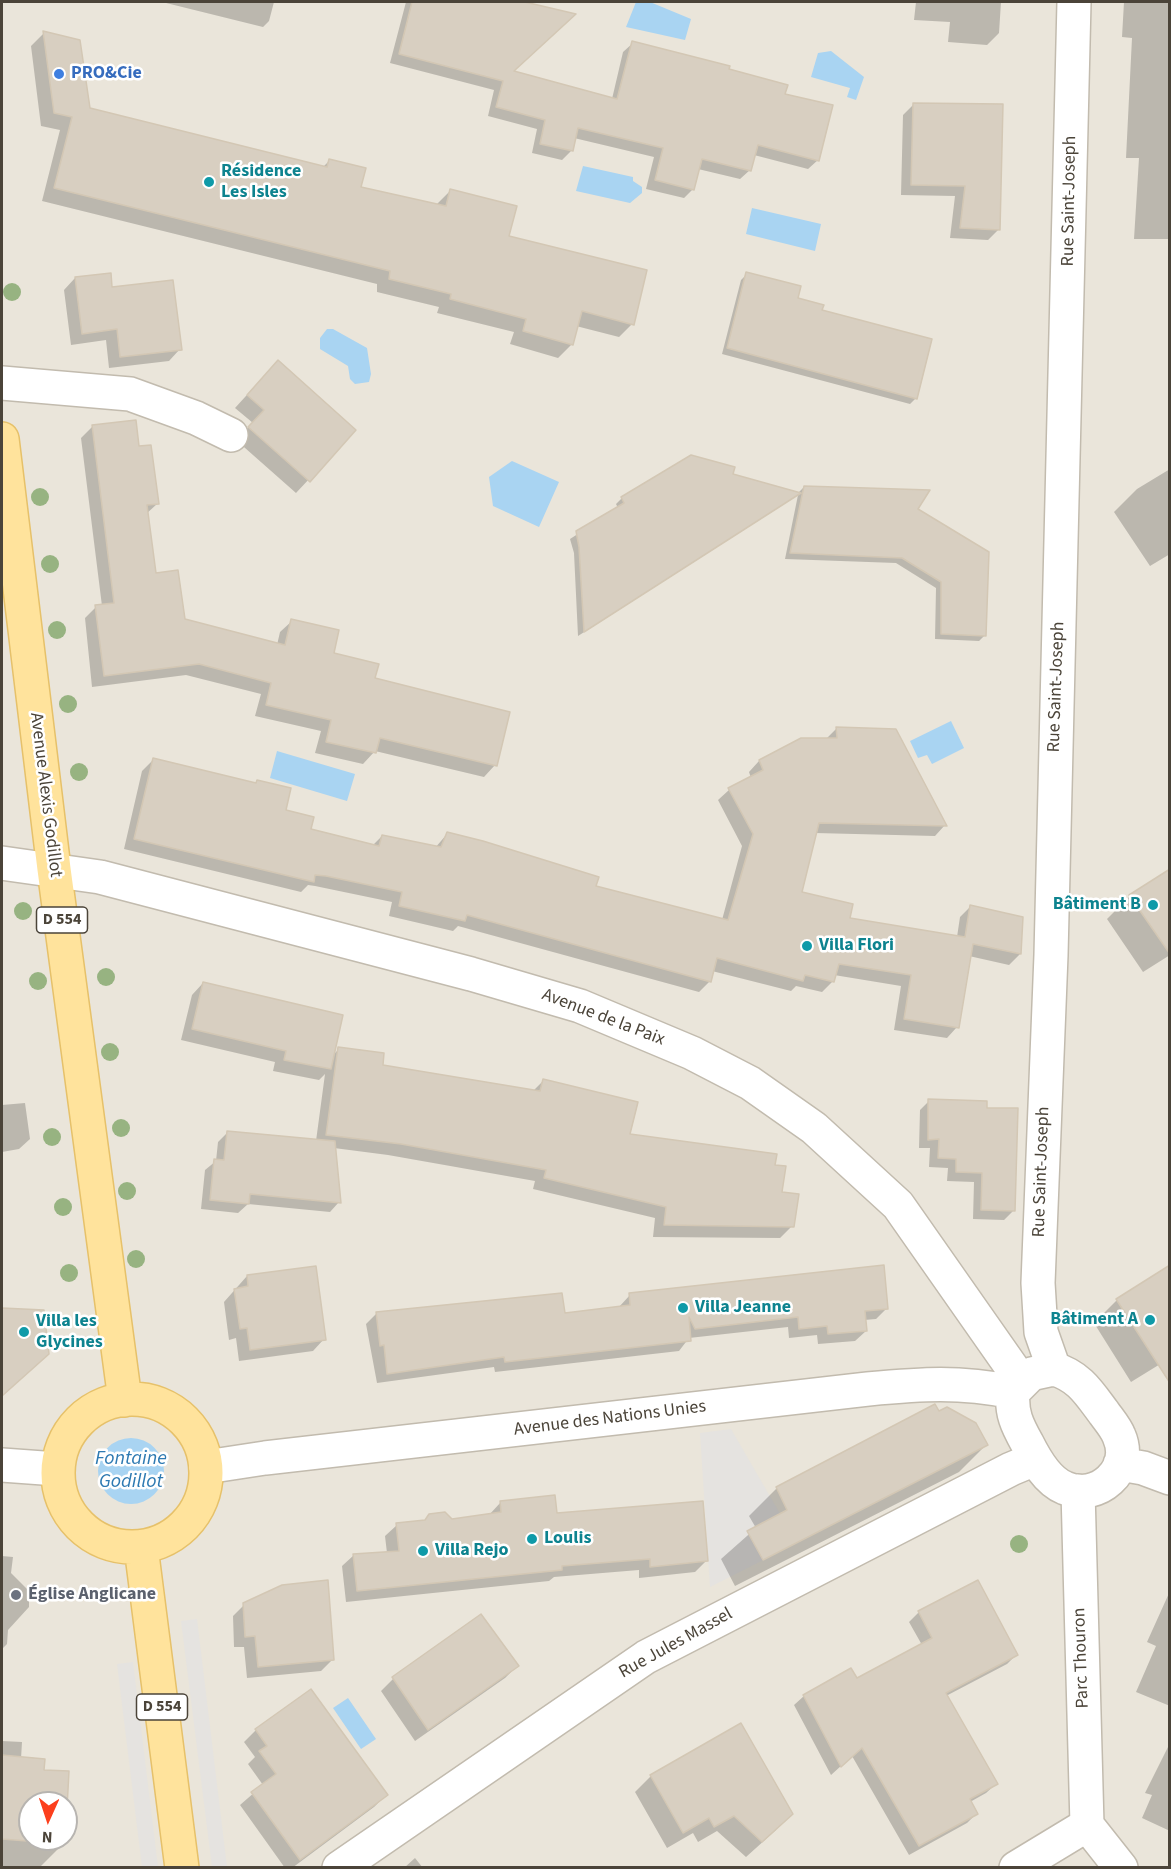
<!DOCTYPE html>
<meta charset="utf-8">
<style>
body{margin:0}
#map{position:relative;width:1171px;height:1869px;overflow:hidden;background:#f6f3ec;font-family:"Source Sans 3",sans-serif}
canvas{display:block}
.frame{position:absolute;inset:0;border:3px solid #4b4439;pointer-events:none}
.north{position:absolute;left:18px;top:1791px;width:60px;height:60px;box-sizing:border-box;background:#fff;border:2px solid #b7b4b0;border-radius:50%;rotate:183deg;font-size:16px;font-weight:700;line-height:24px;text-align:center;color:#4b4439}
.north::after{content:'';display:block;margin:auto;width:21px;height:27px;background:#fc3f1d;clip-path:polygon(50% 0,100% 100%,50% 72%,0 100%)}
</style>
<div id="map">
<canvas width="1171" height="1869"></canvas>
<div class="frame"></div>
<div class="north">N</div>
</div>
<script>
const g = document.querySelector('canvas').getContext('2d');
g.lineJoin = 'round';
function fill(path, color) { g.fillStyle = color; g.fill(path, 'evenodd'); }
function strokePath(path, color, width, dash) { g.strokeStyle = color; g.lineWidth = width; g.lineCap = dash ? 'butt' : 'round'; g.setLineDash(dash || []); g.stroke(path); }
function label(font, color, halo, rows, align = 'center') {
  g.font = font + ' "Source Sans 3",sans-serif'; g.lineWidth = 5; g.setLineDash([]); g.textBaseline = 'middle'; g.strokeStyle = halo; g.fillStyle = color; for (const [text, x, y, turn = 0] of rows) {
    g.save(); g.translate(x, y); g.rotate((+turn || 0) * Math.PI / 180); g.textAlign = isNaN(turn) ? turn : align; if (halo) g.strokeText(text, 0, 0); g.fillText(text, 0, 0); g.restore();
  }
}
fill(new Path2D(`
 M2 2H1169V1867L2 1868ZM30 1803H66V1839H30Z`), '#eae5da');
fill(new Path2D(`
 M731 1429 797 1543 710 1587 700 1433Z
 M197 1619 227 1867H212L181 1621Z
 M133 1662 158 1867H142L117 1664Z`), '#e5e3e0');
fill(new Path2D(`
 M636 2H650L691 19 685 40 626 27Z
 M831 51 864 77 856 100 847 97 850 88 811 77 818 53Z
 M583 166 633 177V181L642 187V193L630 203 576 191Z
 M752 208 821 224 815 251 746 234Z
 M327 329H333L367 348 371 374 369 382 355 384 350 379 348 366 320 349V338Z
 M512 461 559 482 539 527 493 506 489 477Z
 M951 721 964 748 932 764 927 755 918 758 910 741Z
 M277 751 355 774 347 801 270 778Z
 M98 1471a33 33 0 1 1 66 0a33 33 0 1 1-66 0Z
 M348 1698 376 1739 361 1749 333 1708Z`), '#a9d4f2');
fill(new Path2D(`
 M162 2H274L269 21 263 27Z
 M406 2H519L573 15 512 72 612 99 623 52 633 43 727 70 783 95 818 160 808 169 754 155 750 170 740 179 698 169 693 189 684 198 646 189 654 157 574 138 571 151 562 160 532 153 537 129 488 116 494 90 390 63Z
 M916 2H1001L999 33 987 45 948 42 950 22 914 20Z
 M1124 2H1170V239H1134L1139 158H1126L1132 38 1122 37Z
 M44 33 89 109 323 167 329 161 359 188 436 205 450 191 508 237 632 324 619 337 576 326 572 344 558 358 510 344 514 332 437 313 439 307 377 292V284L42 201 60 130 41 126 31 46Z
 M914 104 999 229 988 240 950 238 955 196 901 195 903 115Z
 M747 274 796 300 916 398 910 404 722 354 741 280Z
 M75 278 111 289 180 349 169 361 109 368 106 340 71 345 64 290Z
 M266 374 354 431 296 493 236 440 253 423 235 408Z
 M92 427 138 447 157 504 146 514 154 575 183 620 277 645 280 632 292 621 332 654 373 679 495 765 484 777 375 751 363 764 315 753 321 731 255 716 261 694 186 675 92 687 85 618 96 607 102 606 81 438Z
 M1170 469V554L1150 566 1114 512 1137 489Z
 M732 475 797 494 804 487 916 510 985 635 979 641 935 639 936 588 896 563 785 559 798 495 578 636 574 553 570 539 618 508 616 504 622 498Z
 M837 728 945 825 935 836 815 833 800 893 849 919 957 937 960 917 971 906 1021 918 1020 954 1009 965 969 956 957 1027 947 1038 894 1030 901 986 834 975 833 981 822 992 796 986 791 991 712 971 710 981 699 992 458 926 453 931 389 916 392 902 315 886 308 885 301 892 124 849 142 771 153 760 255 784 257 782 284 811 309 830 372 846 382 836 435 848 447 834 594 887 722 920 742 846 718 800 729 790 751 778 749 772 759 761 826 739Z
 M1170 871V955L1143 972 1107 919 1130 896Z
 M203 983 333 1055 339 1049 381 1067 533 1091 543 1081 628 1135 773 1166 792 1226 780 1238 653 1237 655 1218 533 1189 535 1181 388 1155 334 1148 339 1202 330 1212 248 1204 238 1213 201 1209 205 1170 216 1161 218 1142 228 1132 316 1141 325 1074 319 1080 273 1071 275 1062 181 1040 192 995Z
 M929 1101 1013 1211 1004 1220 973 1219 974 1182 947 1181 948 1168 929 1167 930 1148H919L920 1110Z
 M25 1103 30 1139 19 1149 2 1152V1105Z
 M247 1276 324 1339 313 1351 239 1361 236 1338 229 1340 224 1302Z
 M630 1295 887 1308 876 1319 864 1320 866 1331 855 1341 818 1344 817 1335 789 1338 788 1327 689 1338 679 1351 495 1372 494 1367 377 1383 366 1324 376 1314H564L619 1307Z
 M1117 1300 1170 1358 1131 1382 1094 1323Z
 M2 1310 42 1312 48 1354 2 1396Z
 M934 1406 938 1413 986 1445 959 1472 735 1586 721 1559 756 1528 749 1516 777 1488Z
 M501 1502 556 1514 707 1560 695 1572 639 1578V1570L554 1577 549 1581 346 1602 342 1566 354 1555 387 1553 385 1536 397 1525 489 1515Z
 M2 1556 13 1557 11 1573 29 1591V1607L8 1630 7 1644 2 1649Z
 M1170 1591V1706L1136 1692 1156 1646 1147 1642Z
 M244 1605 333 1659 321 1671 247 1678 244 1647H234L233 1616Z
 M919 1612 1016 1655 1007 1664 946 1696 996 1784 986 1793 970 1802 976 1814 967 1823 909 1855 852 1756 831 1775 794 1705 804 1696 856 1680 922 1645 909 1622Z
 M480 1616 517 1666 505 1678 415 1741 381 1691 393 1679Z
 M256 1730 386 1795 374 1807 292 1868H285L240 1805 263 1785 248 1764 255 1757 244 1742Z
 M2 1741 22 1742 21 1759 42 1772 66 1803H30V1839H64V1843L39 1868H2Z
 M1170 1743V1831L1142 1818 1152 1795 1145 1793Z
 M651 1776 776 1830 746 1857 717 1831 698 1842 693 1833 667 1848 635 1792Z
 M415 1858 423 1868H404Z`), '#0003');
const building = new Path2D(`
 M412 2H525L576 14 514 71 617 99 632 41 730 66 729 69 788 85 785 94 833 105 819 161 758 145 751 171 702 159 694 190 655 180 663 148 578 128 573 151 540 144 545 120 496 107 503 81 399 54Z
 M43 31 80 40 90 108 327 167 329 159 366 168 361 187 446 206 450 189 517 206 509 236 647 270 634 325 582 311 573 345 523 331 526 319 450 299 451 294 389 279 390 271 54 188 72 117 54 113Z
 M913 103 1003 104 1000 230 960 228 965 186 911 185Z
 M746 272 801 286 798 298 824 305 822 310 932 339 917 399 727 348Z
 M111 273 112 287 173 280 182 350 120 357 117 329 82 334 75 277Z
 M278 360 356 430 310 482 248 427 264 410 247 395Z
 M136 420 139 446 151 445 159 504 147 505 156 573 178 570 185 619 285 645 291 619 339 630 334 653 379 664 375 678 510 712 497 766 380 738 376 753 326 742 331 720 266 705 271 683 199 664 104 676 95 605 114 603 92 425Z
 M691 455 735 467 733 474 801 493 584 632 579 547 576 531 624 503 621 497Z
 M804 486 930 490 918 509 989 552 986 636 941 634V582L902 558 790 553Z
 M836 727 896 729 947 826 819 823 802 892 853 904 850 918 965 937 970 905 1023 917 1021 954 973 944 959 1028 904 1019 911 975 839 964 834 982 805 975 803 981 717 958 711 982 467 915 465 921 399 906 402 892 326 876 315 875 314 882 134 839 153 758 256 783 257 780 291 788 286 810 314 817 311 829 379 846 382 835 441 847 447 832 483 841 599 877 596 886 728 920 753 834 728 788 763 770 759 760 801 738H837Z
 M1170 869V954L1129 895Z
 M203 982 343 1015 331 1069 284 1060 286 1051 192 1029Z
 M338 1047 384 1053 383 1065 540 1091 543 1079 638 1102 630 1134 777 1154 775 1165 786 1166 782 1192 799 1194 794 1227 664 1225 666 1207 544 1178 546 1170 401 1144 326 1135Z
 M928 1099 987 1101V1108H1018L1015 1211 981 1210 982 1173 956 1172V1159L938 1158 939 1139 928 1140Z
 M227 1131 335 1141 341 1203 250 1194 249 1204 210 1200 214 1159 224 1160Z
 M884 1265 888 1309 865 1311 867 1331 828 1334 827 1326 799 1329 798 1317 695 1329 689 1317 691 1341 505 1362 504 1357 387 1374 384 1345 380 1346 376 1312 562 1293 565 1313 630 1305 629 1293Z
 M1170 1265V1383L1116 1299Z
 M316 1266 326 1340 250 1350 247 1328 240 1329 234 1289 248 1286 247 1275Z
 M2 1308 44 1310 49 1354 2 1396Z
 M935 1404 939 1411 947 1407 976 1423 988 1445 763 1560 747 1531 787 1510 776 1487Z
 M555 1495 557 1513 703 1501 708 1561 650 1567V1559L562 1566V1570L357 1591 353 1554 399 1551 396 1523 425 1520 429 1514 445 1512 452 1519 501 1512 500 1501Z
 M328 1580 334 1660 258 1667 255 1636 245 1637 243 1603 282 1585Z
 M978 1580 1018 1655 946 1693 998 1784 970 1799 978 1814 919 1846 862 1748 841 1767 803 1695 851 1668 857 1678 932 1638 918 1611Z
 M481 1614 519 1666 428 1730 392 1677Z
 M311 1689 388 1795 300 1860 251 1792 276 1774 259 1751 267 1746 255 1729Z
 M741 1723 793 1814 762 1842 734 1816 714 1827 709 1818 683 1833 650 1775Z
 M2 1755 45 1759 44 1770 69 1771 66 1827V1803H30V1839H65V1844L2 1839Z`);
fill(building, '#d8cfc1');
strokePath(building, '#d3c7b4', 1.5);
const minor = new Path2D(`
 M2 383 130 394 196 418 231 435
 M2 863 100 877 471 974 580 1006 692 1053 750 1083 814 1128 898 1205 1022 1382
 M1054 1369 1041 1332 1038 1283 1051 955 1074 2
 M1054 1369C1079 1376 1089 1393 1104 1413 1109 1420 1116 1428 1119 1436 1134 1470 1097 1502 1065 1488 1047 1481 1035 1459 1027 1443 1017 1425 1011 1413 1013 1392L1031 1374Z
 M1120 1464 1143 1468 1170 1478
 M2 1465 57 1469
 M206 1467 265 1458 868 1389C922 1384 959 1381 1013 1392
 M1078 1491 1087 1825 1121 1868
 M339 1868 646 1657 1011 1469 1035 1459
 M1016 1868 1087 1825`);
const major = new Path2D(`
 M2 439 54 869 125 1400
 M58 1473a74 74 0 1 1 148 0a74 74 0 1 1-148 0Z
 M141 1547 182 1868`);
strokePath(minor, '#c2bbae', 36);
strokePath(major, '#e6c16a', 36);
strokePath(minor, '#fff', 33);
strokePath(major, '#ffe39c', 33);
g.fillStyle = '#97b381';
for (const [x, y] of [
 [12,292],
 [40,497],
 [50,564],
 [57,630],
 [68,704],
 [79,772],
 [23,911],
 [106,977],
 [38,981],
 [110,1052],
 [121,1128],
 [52,1137],
 [127,1191],
 [63,1207],
 [136,1259],
 [69,1273],
 [1019,1544]
]) { g.beginPath(); g.arc(x, y, 9, 0, 2 * Math.PI); g.fill(); }
for (const [x, y, r, color] of [
 [59,74,6,"#3f7fe0"],
 [209,182,6,"#0f9aa8"],
 [1153,905,6,"#0f9aa8"],
 [807,946,6,"#0f9aa8"],
 [683,1308,6,"#0f9aa8"],
 [1150,1320,6,"#0f9aa8"],
 [24,1332,6,"#0f9aa8"],
 [532,1539,6,"#0f9aa8"],
 [423,1551,6,"#0f9aa8"],
 [16,1595,6,"#6b7280"]
]) { const dot = new Path2D(); dot.arc(x, y, r, 0, 2 * Math.PI); g.fillStyle = color; g.fill(dot); strokePath(dot, '#fff', 2); }
for (const [x, y, w] of [
 [62,920,51],
 [162,1707,51]
]) { const box = new Path2D(); box.roundRect(x - w / 2, y - 13, w, 26, 4.5); g.fillStyle = '#fff'; g.fill(box); strokePath(box, '#4b4439', 1.5); }
label('bold 16px', '#4b4439', null, [
 ["D 554",62,920],
 ["D 554",162,1707]
]);
label('bold 18px', '#366cbe', '#fff', [
 ["PRO&Cie",71,74]
], 'left');
label('bold 18px', '#0d838f', '#fff', [
 ["Résidence",221,172],
 ["Les Isles",221,193],
 ["Bâtiment B",1141,905,"right"],
 ["Villa Flori",819,946],
 ["Villa Jeanne",695,1308],
 ["Bâtiment A",1138,1320,"right"],
 ["Villa les",36,1322],
 ["Glycines",36,1343],
 ["Loulis",544,1539],
 ["Villa Rejo",435,1551]
], 'left');
label('18px', '#4b4439', '#fff', [
 ["Rue Saint-Joseph",1070,201,-89],
 ["Rue Saint-Joseph",1057,687,-88],
 ["Avenue Alexis Godillot",45,795,83],
 ["Avenue de la Paix",603,1018,21],
 ["Rue Saint-Joseph",1042,1172,-88],
 ["Avenue des Nations Unies",610,1419,-7],
 ["Rue Jules Massel",676,1644,-29],
 ["Parc Thouron",1082,1658,-92]
]);
label('bold 18px', '#5b616d', '#fff', [
 ["Église Anglicane",28,1595]
], 'left');
label('italic 20px', '#2e7ab2', '#fff', [
 ["Fontaine",131,1460],
 ["Godillot",131,1483]
]);
</script>
